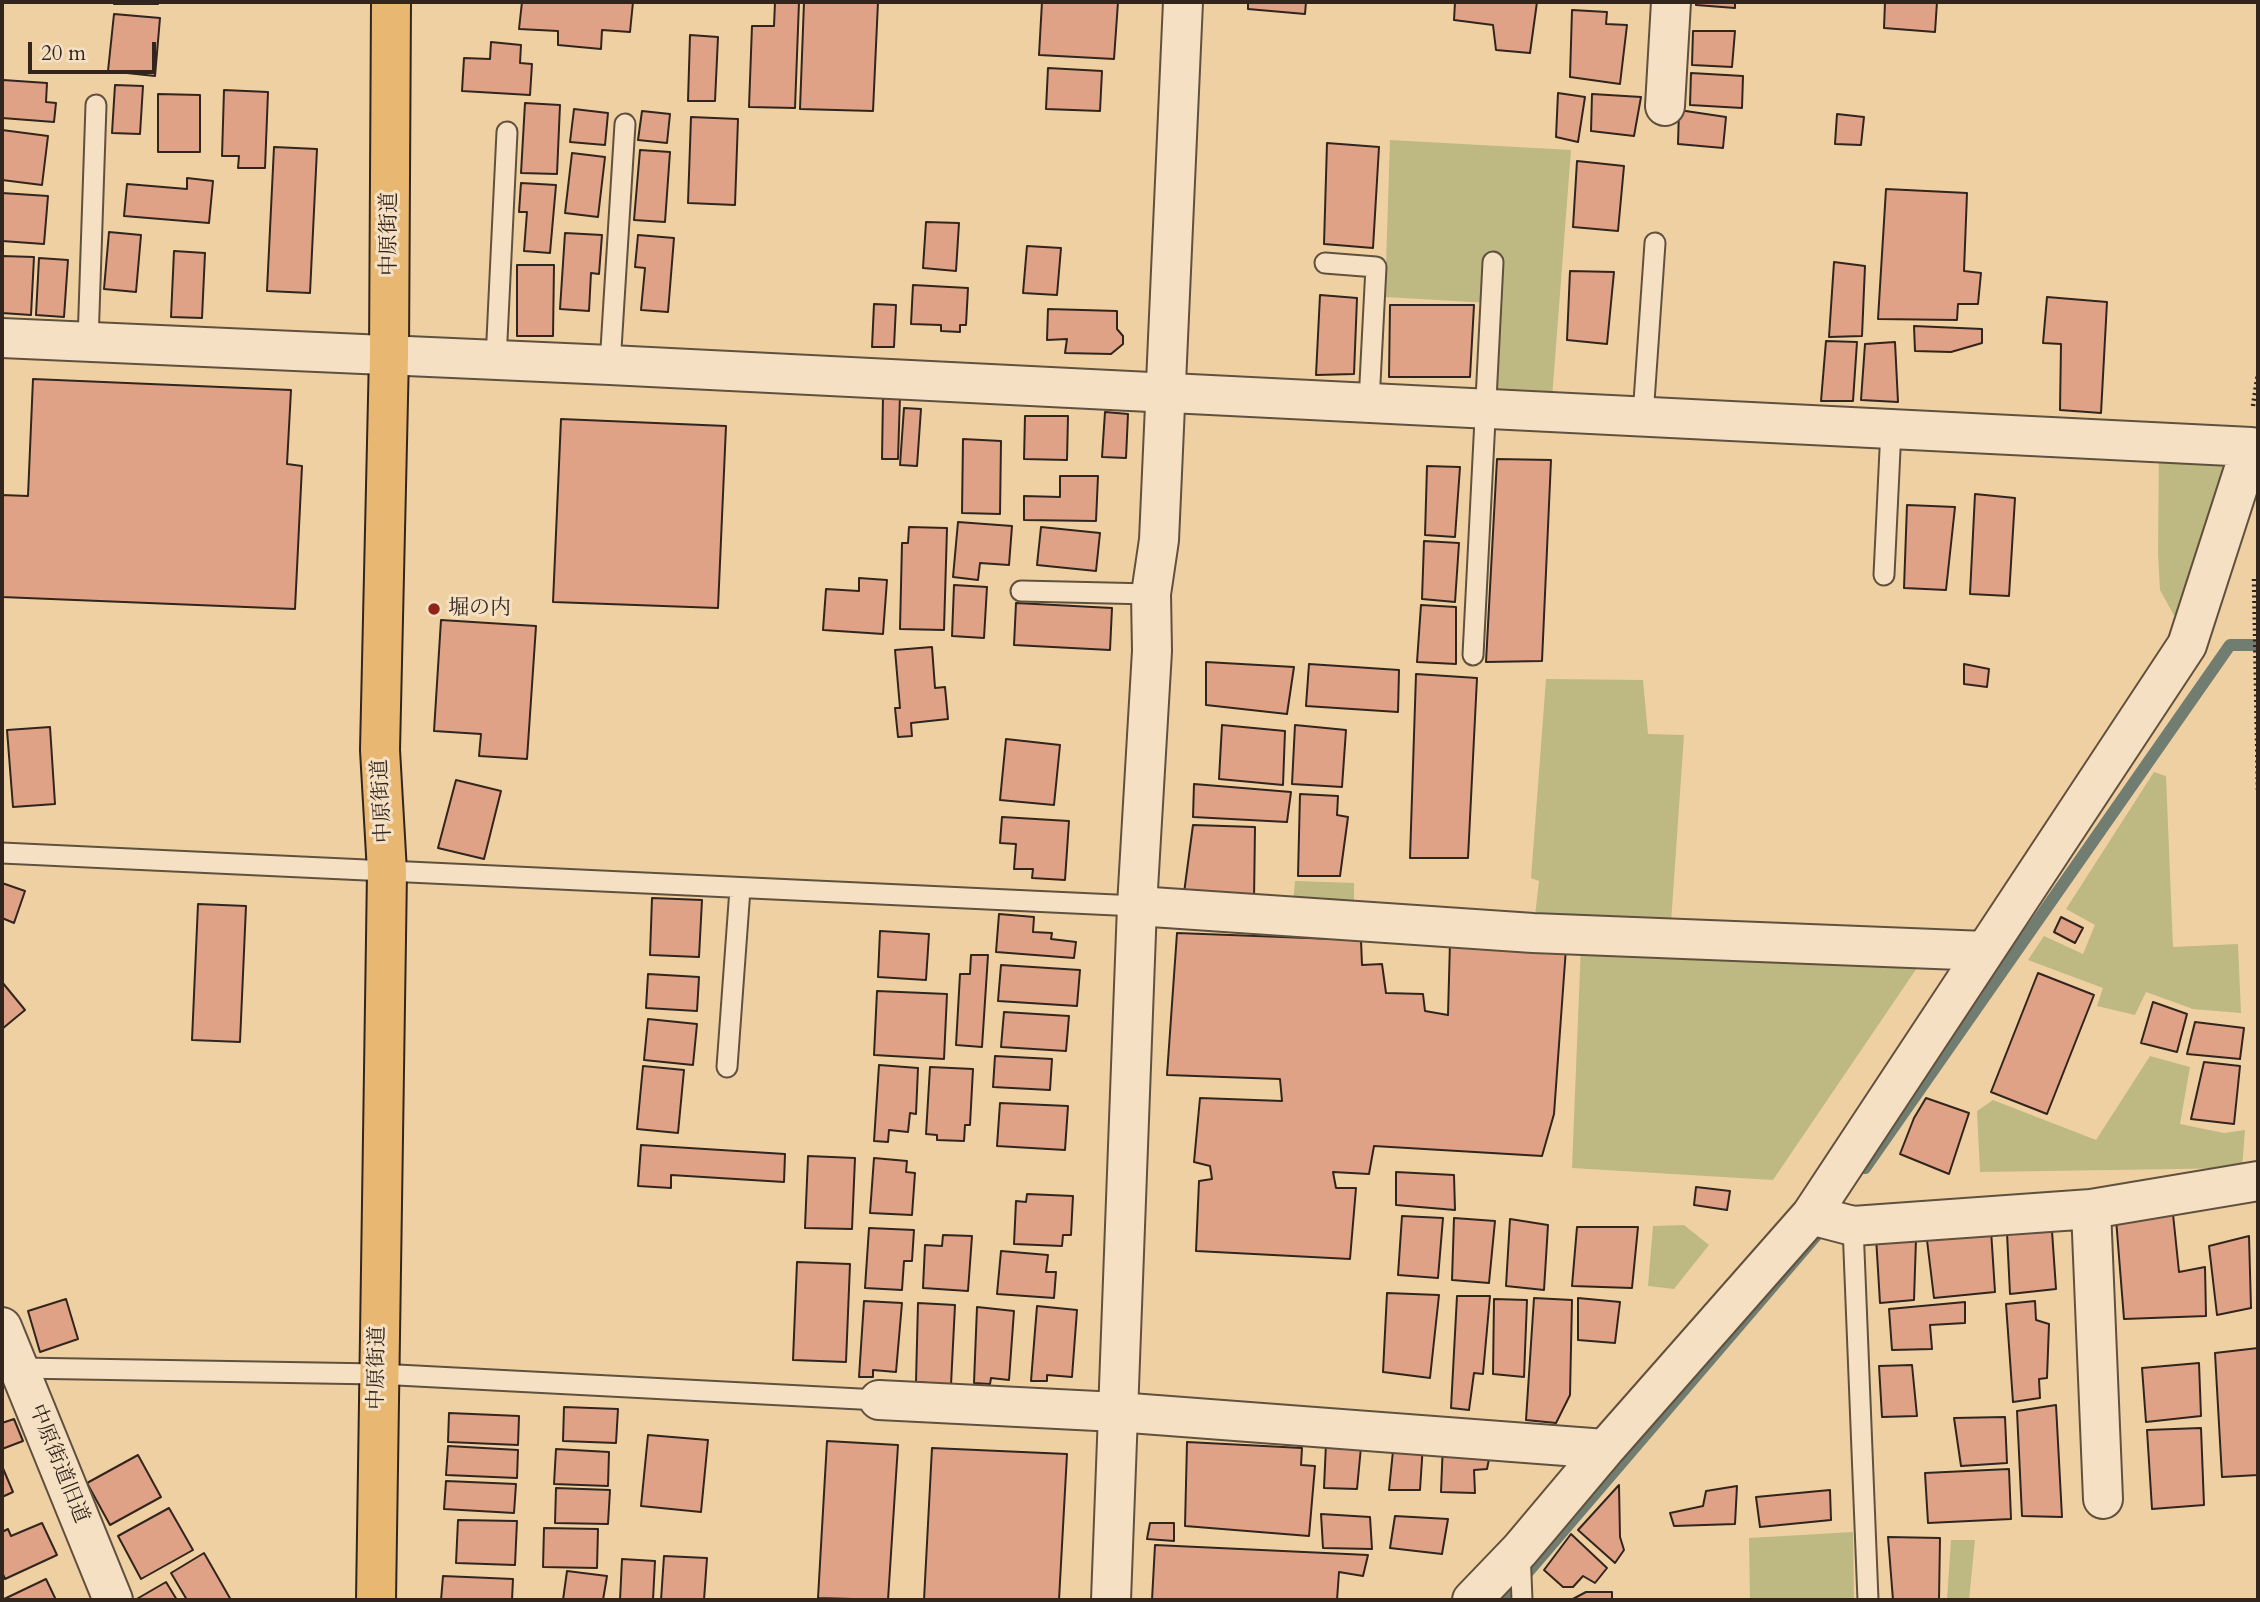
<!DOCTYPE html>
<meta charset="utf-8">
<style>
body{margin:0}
#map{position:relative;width:2260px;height:1602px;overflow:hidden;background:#efd0a3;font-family:Cardo,serif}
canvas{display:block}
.frame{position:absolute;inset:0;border:4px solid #31251d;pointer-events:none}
.scale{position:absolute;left:28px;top:42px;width:128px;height:32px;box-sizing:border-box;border:4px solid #31251d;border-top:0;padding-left:9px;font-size:21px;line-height:24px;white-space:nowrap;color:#31251d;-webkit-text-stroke:5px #f5e0c3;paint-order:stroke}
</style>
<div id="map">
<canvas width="2260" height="1602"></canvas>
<div class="frame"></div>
<div class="scale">20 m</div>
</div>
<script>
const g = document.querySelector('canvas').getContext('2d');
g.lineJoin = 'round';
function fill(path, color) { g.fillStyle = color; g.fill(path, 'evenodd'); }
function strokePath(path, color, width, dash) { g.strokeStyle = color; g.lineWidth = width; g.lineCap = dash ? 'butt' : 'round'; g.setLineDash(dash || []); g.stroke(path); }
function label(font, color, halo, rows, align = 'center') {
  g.font = font + ' Cardo,"Noto Serif JP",serif'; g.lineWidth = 6; g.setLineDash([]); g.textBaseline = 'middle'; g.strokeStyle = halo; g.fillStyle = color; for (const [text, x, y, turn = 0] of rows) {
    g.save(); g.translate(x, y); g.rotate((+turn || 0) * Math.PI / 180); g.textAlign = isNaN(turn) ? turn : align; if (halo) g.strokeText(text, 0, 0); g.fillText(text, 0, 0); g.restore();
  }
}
fill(new Path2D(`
 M1390 140 1571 150 1551 411 1484 408 1490 303 1385 297Z
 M2159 441 2251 447 2187 639 2160 590 2158 554Z
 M1546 679 1643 680 1648 734 1684 735 1670 937 1533 933 1539 881 1531 878Z
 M2154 772 2166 776 2173 947 2238 944 2241 1013 2193 1009 2146 992 2135 1015 2097 1006 2103 988 2028 960 2044 936 2083 954 2095 925 2066 909Z
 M1295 881 1354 883V905L1293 903Z
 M1581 944 1923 959 1773 1180 1572 1168Z
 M2150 1056 2190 1067 2180 1124 2224 1133 2245 1130 2242 1168 1980 1172 1977 1111 1993 1100 2096 1140Z
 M1684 1225 1709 1245 1674 1289 1648 1286 1653 1226Z
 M1853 1532 1854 1600H1750L1749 1538Z
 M1951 1540H1975L1969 1600H1947Z`), '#beb982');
strokePath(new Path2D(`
 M1865 1168 2230 645H2258
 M1504 1600 1820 1231`), '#707d70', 12);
const building = new Path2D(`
 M114 2H158V4H114Z
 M522 2H633L630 32 602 30 601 49 558 45V31L519 29Z
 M775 2H799L795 108 749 107 752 26H774Z
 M804 2H878L873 111 800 109Z
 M1042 2H1118L1114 59 1039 55Z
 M1248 2H1306L1305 14 1248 9Z
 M1455 2H1537L1530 53 1496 50 1493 25 1454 20Z
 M1696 2H1735V8L1696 5Z
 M1885 2H1937L1935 32 1884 28Z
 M1572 10 1607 12 1606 24 1627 25 1620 84 1570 77Z
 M114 14 160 18 155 76 108 71Z
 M1693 31H1735L1732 67 1692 65Z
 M690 35 718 37 715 101H688Z
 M491 42 521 45 520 63 532 64 530 95 462 91 464 58 490 59Z
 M1048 68 1102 71 1100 111 1046 109Z
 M1691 73 1743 76 1742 108 1690 105Z
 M3 80 47 83 46 102 56 103 54 122 2 118Z
 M115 85 143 86 140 134 112 133Z
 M224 90 268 92 265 168H238L239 156H222Z
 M1558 93 1585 97 1578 142 1556 137Z
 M158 94 200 95V152H158Z
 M1592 94 1641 97 1634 136 1591 131Z
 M525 103 560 105 557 174 521 173Z
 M574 109 608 113 605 145 570 142Z
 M1679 110 1726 117 1723 148 1678 144Z
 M642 111 670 114 667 143 638 140Z
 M1837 114 1864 117 1861 145 1835 144Z
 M691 117 738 119 735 205 688 203Z
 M2 130 48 136 42 185 2 180Z
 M1327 143 1379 147 1373 248 1324 244Z
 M274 147 317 149 310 293 267 291Z
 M640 150 670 152 665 222 634 220Z
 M572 153 605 157 598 217 565 213Z
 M1577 161 1624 166 1618 231 1573 227Z
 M187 178 213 181 209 223 124 216 127 184 187 189Z
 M521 183 556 185 550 253 524 251 527 212H519Z
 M1886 189 1967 193 1964 271 1981 273 1978 304H1958L1957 320 1878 319Z
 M2 193 48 196 44 244 2 241Z
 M926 222 959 223 956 271 923 268Z
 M109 232 141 235 136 292 104 289Z
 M565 233 602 235 599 274 591 273 589 311 560 309Z
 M638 235 674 238 668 312 641 310 645 268 635 267Z
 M1027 246 1061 248 1057 295 1023 293Z
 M174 251 205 253 202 318 171 317Z
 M2 256 34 257 31 315 2 313Z
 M39 258 68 260 64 317 36 315Z
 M1834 262 1865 266 1862 336 1829 337Z
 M517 265H554L553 336H517Z
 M1570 271 1614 272 1607 344 1567 340Z
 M913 285 968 288 966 325H960V332L941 331V325L911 324Z
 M1320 295 1357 298 1354 374 1316 375Z
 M2047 297 2107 302 2101 413 2060 410 2061 344 2043 343Z
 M874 304 896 305 894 347H872Z
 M1390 305H1474L1470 377H1389Z
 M1048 309 1117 311V329L1123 336V344L1111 354 1065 353 1067 339 1047 340Z
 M1914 326 1982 329V343L1951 352 1915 351Z
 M1826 341 1857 342 1853 401H1821Z
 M1895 342 1898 402 1861 400 1865 344Z
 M33 379 291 390 287 464 302 466 295 609 2 597V495L28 496Z
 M883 396H900L898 459H882Z
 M904 408 921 409 917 466 900 465Z
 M1105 412 1128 414 1126 458 1102 457Z
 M1025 416H1068L1067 460 1024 459Z
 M561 419 726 426 718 608 553 602Z
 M963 439 1001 441 1000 514 962 513Z
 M1497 459 1551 460 1542 661 1486 662Z
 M1427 466 1460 467 1455 537 1425 535Z
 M1060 476H1098L1096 521 1024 520V496L1060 497Z
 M1975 494 2015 498 2009 596 1970 594Z
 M1907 505 1955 507 1946 590 1904 588Z
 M958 522 1012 526 1009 565 980 563 978 580 953 577Z
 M909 527 947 528 944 630 900 629 902 543H908Z
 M1041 527 1100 533 1096 571 1037 565Z
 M1424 541 1459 543 1455 602 1422 599Z
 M859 578 887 580 883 634 823 630 826 589 859 591Z
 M954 585 987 587 984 638 952 636Z
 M1016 603 1112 608 1110 650 1014 645Z
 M1421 605 1456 607V664L1417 662Z
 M441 620 536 626 527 759 479 756 481 734 434 731Z
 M932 647 935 688 945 687 948 719 911 723 912 736 898 737 895 708H900L895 650Z
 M1206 662 1294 667 1287 714 1206 705Z
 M1309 664 1399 670 1398 712 1306 706Z
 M1964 664 1989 669 1987 687 1964 684Z
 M1416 674 1477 678 1468 858H1410Z
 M1222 725 1285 731 1283 785 1219 779Z
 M1295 725 1346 730 1342 787 1292 784Z
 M50 727 55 804 13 807 7 730Z
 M1006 739 1060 745 1054 805 1000 800Z
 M456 780 501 791 484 859 438 848Z
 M1194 784 1291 792 1287 822 1193 817Z
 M1300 794 1338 796 1337 815 1348 817 1340 876H1298Z
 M1002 817 1069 821 1065 880 1032 878 1033 869H1014L1016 844 1000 843Z
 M1193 825 1255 827 1254 901 1184 893Z
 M2 883 25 891 14 923 2 918Z
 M652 898 702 900 699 957 650 955Z
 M198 904 246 906 240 1042 192 1040Z
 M999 914 1034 917 1033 932 1052 933 1051 939 1076 942 1074 958 996 952Z
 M2061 917 2083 928 2075 943 2054 932Z
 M880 931 929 934 926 980 878 977Z
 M1177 933 1361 940 1362 965 1382 964 1386 993 1423 994 1425 1011 1448 1015 1450 942 1566 948 1554 1114 1542 1156 1374 1146 1369 1174 1333 1172 1336 1188H1356L1350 1259 1196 1251 1199 1181 1212 1179 1210 1166 1194 1162 1200 1098 1282 1101 1280 1079 1167 1075Z
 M971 955H988L982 1047 956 1045 960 974H970Z
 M1001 965 1080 970 1077 1006 998 1001Z
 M2038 973 2094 995 2047 1114 1991 1092Z
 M648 974 699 977 697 1011 646 1008Z
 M2 982 25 1010 2 1029Z
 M877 991 947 994 944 1059 874 1055Z
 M2153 1002 2187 1014 2177 1052 2141 1043Z
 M1004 1012 1069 1016 1066 1051 1001 1047Z
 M648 1019 697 1024 693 1065 644 1060Z
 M2195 1022 2244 1028 2240 1059 2187 1054Z
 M995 1056 1052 1059 1050 1090 993 1087Z
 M2204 1062 2240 1066 2234 1124 2191 1119Z
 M879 1065 918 1068 916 1114 910 1113 908 1132 889 1130 888 1142 874 1141Z
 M643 1066 684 1070 678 1133 637 1129Z
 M930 1067 973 1069 970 1125H965L964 1141 937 1140V1135L926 1134Z
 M1926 1098 1969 1113 1949 1174 1900 1154 1914 1118Z
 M1000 1103 1068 1106 1065 1150 997 1146Z
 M641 1145 785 1154 784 1182 671 1175V1188L638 1186Z
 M808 1156 855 1158 852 1229 805 1228Z
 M874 1158 907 1161 906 1172 915 1173 912 1215 870 1213Z
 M1396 1172 1454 1175 1455 1210 1396 1205Z
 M1696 1187 1730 1191 1727 1210 1694 1205Z
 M1027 1194 1073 1196 1071 1235H1063L1062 1246 1014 1244 1016 1201 1026 1202Z
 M2173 1214 2179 1272 2205 1267 2206 1316 2124 1319 2116 1219Z
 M1402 1216 1443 1218 1438 1278 1398 1275Z
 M1454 1218 1495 1221 1489 1283 1452 1280Z
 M1510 1219 1548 1225 1544 1290 1506 1286Z
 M1577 1227H1638L1632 1288 1572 1286Z
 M869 1228 914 1230 912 1261H904L902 1290 865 1288Z
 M1991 1230 1995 1292 1934 1298 1926 1232Z
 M2052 1231 2056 1289 2010 1294 2007 1233Z
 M943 1235 972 1236 968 1291 923 1288 925 1245 942 1246Z
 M2249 1236 2251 1308 2217 1315 2209 1246Z
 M1876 1237 1916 1239 1914 1300 1880 1303Z
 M1001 1251 1048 1255 1046 1272H1056L1054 1298 997 1294Z
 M797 1262 850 1264 846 1362 793 1360Z
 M1387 1293 1439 1295 1430 1378 1383 1372Z
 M1457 1296H1490L1483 1374 1474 1373 1469 1410 1451 1408Z
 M1534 1298 1572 1300 1570 1395 1556 1423 1526 1420Z
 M1578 1298 1620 1302 1615 1343 1578 1340Z
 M66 1299 78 1339 40 1352 28 1311Z
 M1494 1299 1527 1300 1524 1377 1493 1374Z
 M864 1301 902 1303 896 1372 873 1370V1377H859Z
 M2035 1301 2036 1320 2049 1324 2047 1378 2039 1379 2040 1398 2013 1402 2006 1304Z
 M1965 1302V1323L1930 1325 1932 1349 1892 1350 1889 1309Z
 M918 1303 955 1305 951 1385 916 1382Z
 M1037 1306 1077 1310 1072 1377 1047 1375V1381H1031Z
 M977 1307 1014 1311 1009 1380 991 1378 990 1384 974 1383Z
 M2258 1348V1475L2222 1477 2215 1353Z
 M2199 1363 2201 1416 2146 1422 2142 1368Z
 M1912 1365 1917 1416 1882 1417 1879 1366Z
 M2056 1405 2062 1517 2022 1516 2017 1411Z
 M564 1407 618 1409 616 1443 563 1441Z
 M449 1413 519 1416 518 1445 448 1442Z
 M2005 1417 2007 1463 1961 1466 1954 1418Z
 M14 1419 23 1441 2 1449V1423Z
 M2201 1428 2204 1505 2152 1509 2147 1430Z
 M648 1435 708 1440 701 1512 641 1506Z
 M827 1441 898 1445 888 1600 818 1598Z
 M1394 1441 1423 1444 1420 1490H1389Z
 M1187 1442 1302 1448 1301 1465 1315 1466 1309 1536 1185 1526Z
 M1326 1443 1361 1447 1357 1489 1324 1488Z
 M1443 1443 1491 1449 1487 1469 1474 1470 1475 1493 1441 1492Z
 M448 1446 518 1450 517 1478 446 1475Z
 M932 1448 1067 1454 1059 1600H924Z
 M556 1449 609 1452 608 1486 554 1484Z
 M138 1455 161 1497 110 1525 87 1483Z
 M2 1466 13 1492 2 1497Z
 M2009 1469 2011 1519 1928 1523 1925 1473Z
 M446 1481 516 1484 514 1513 444 1509Z
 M1619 1485 1620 1537 1624 1550 1615 1563 1578 1530Z
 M1737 1486 1735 1524 1674 1526 1670 1513 1703 1506 1706 1491Z
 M556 1488 610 1490 608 1524 555 1523Z
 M1830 1490 1831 1520 1760 1527 1756 1497Z
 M169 1508 193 1550 141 1579 118 1536Z
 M1321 1514 1370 1517 1372 1549 1323 1548Z
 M1395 1516 1448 1519 1442 1554 1390 1548Z
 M458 1520 517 1521 515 1565 456 1563Z
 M42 1523 57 1555 5 1579 2 1572V1532L8 1529 11 1536Z
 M1150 1523H1174V1541L1147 1539Z
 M544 1528 598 1529 597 1568 543 1567Z
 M1571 1534 1607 1568 1595 1583 1583 1576 1573 1587H1563L1544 1570Z
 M1888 1537 1940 1538 1939 1600H1893Z
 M1155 1545 1368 1555 1363 1576 1339 1572 1337 1600H1152Z
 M204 1553 231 1600H187L171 1573Z
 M664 1556 707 1558 704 1600H661Z
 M622 1559 655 1561 653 1600H620Z
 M567 1571 607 1576 603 1600H563Z
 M443 1576 513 1579 512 1600H441Z
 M46 1579 56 1600H2Z
 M166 1582 177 1600H135Z
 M1586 1592H1612V1600H1571Z`);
fill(building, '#e0a286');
strokePath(building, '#31251d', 2);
const service = new Path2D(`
 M1325 263 1376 267 1369 402
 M88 342 96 105
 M496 360 507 132
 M610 365 625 124
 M1643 416 1655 243
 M1884 575 1891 429
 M1021 591 1151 594
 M1473 655 1493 262
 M2 853 1137 906
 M727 1067 740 889
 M1853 1226 1868 1600
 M20 1368 378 1374 879 1400
 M1520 1551 1522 1600`);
const minor = new Path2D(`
 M1665 106 1671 2
 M2 338 610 365 2251 447 2187 645 1811 1215 1605 1449 1520 1550 1472 1600
 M1137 906 1533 933 1985 951
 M2091 1209 2103 1499
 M1811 1215 1853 1226 2091 1209 2258 1181
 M879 1400 1117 1412 1605 1449`);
const tertiary = new Path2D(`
 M2 1327 113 1600
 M1111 1600 1137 906 1152 651 1151 594 1159 540 1183 2`);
const primary = new Path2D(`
 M376 1600 387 872 380 750 389 355 391 2`);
strokePath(service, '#60503e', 23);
strokePath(minor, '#60503e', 42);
strokePath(tertiary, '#60503e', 42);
strokePath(primary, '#31251d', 42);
strokePath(new Path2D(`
 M2253 406 2258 373
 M2254 579 2258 792`), '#31251d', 4.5, [2, 3.5]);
strokePath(service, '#f5e0c3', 19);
strokePath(minor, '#f5e0c3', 38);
strokePath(tertiary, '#f5e0c3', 38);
strokePath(primary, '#e8b872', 38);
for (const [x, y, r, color] of [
 [434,609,7,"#8f2418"]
]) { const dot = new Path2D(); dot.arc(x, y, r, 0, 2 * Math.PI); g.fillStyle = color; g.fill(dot); strokePath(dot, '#f5e0c3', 2.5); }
label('21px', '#31251d', '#f5e0c3', [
 ["中原街道",390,234,-90],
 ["中原街道",383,801,-93],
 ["中原街道",378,1368,-89],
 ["中原街道旧道",58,1464,68]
]);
label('21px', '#31251d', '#f5e0c3', [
 ["堀の内",448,609]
], 'left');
</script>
